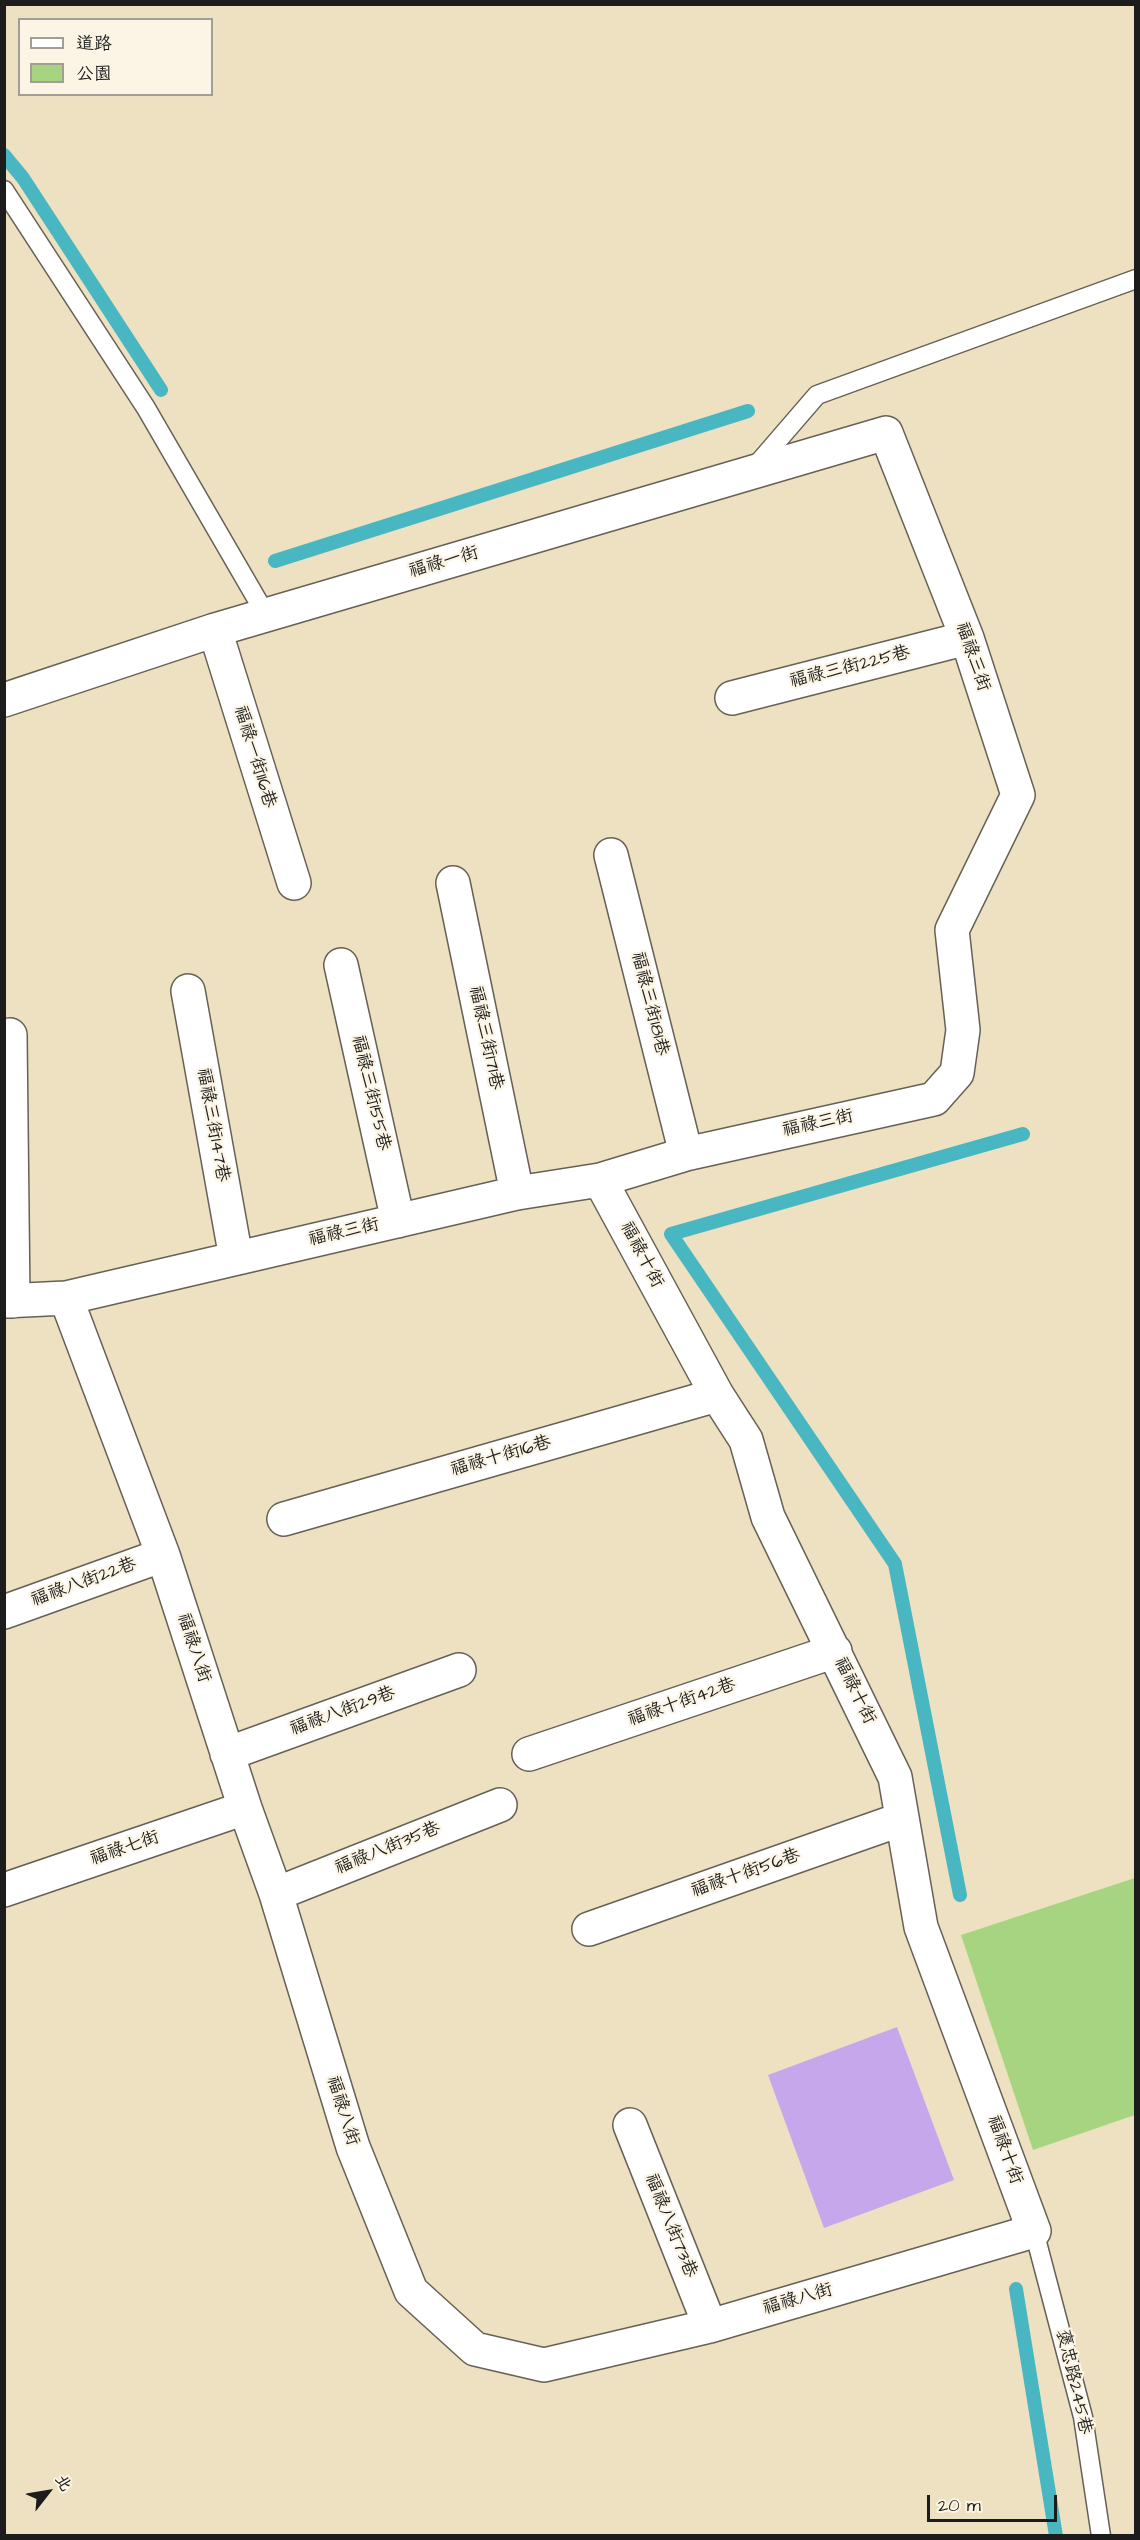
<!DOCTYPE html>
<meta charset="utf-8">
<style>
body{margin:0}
#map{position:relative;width:1140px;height:2540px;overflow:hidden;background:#eee1c1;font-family:"Architects Daughter","LXGW WenKai TC",sans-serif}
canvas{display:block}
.frame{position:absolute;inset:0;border:6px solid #1c1c1c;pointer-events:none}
.legend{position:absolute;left:18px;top:18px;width:195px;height:78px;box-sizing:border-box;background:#fcf5e5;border:2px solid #a29e95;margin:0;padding:8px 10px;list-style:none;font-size:18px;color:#1c1c1c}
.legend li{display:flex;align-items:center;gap:12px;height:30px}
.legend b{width:30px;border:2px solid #a29e95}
.north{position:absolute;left:18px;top:2462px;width:60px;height:60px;-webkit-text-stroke:4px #fcf5e5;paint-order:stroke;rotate:59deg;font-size:16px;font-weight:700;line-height:24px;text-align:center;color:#1c1c1c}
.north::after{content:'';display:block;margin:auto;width:21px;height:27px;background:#1c1c1c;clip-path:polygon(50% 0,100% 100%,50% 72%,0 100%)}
.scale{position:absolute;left:927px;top:2495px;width:130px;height:27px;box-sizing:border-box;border:3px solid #1c1c1c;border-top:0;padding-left:8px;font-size:18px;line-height:21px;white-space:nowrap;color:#1c1c1c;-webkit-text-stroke:4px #fcf5e5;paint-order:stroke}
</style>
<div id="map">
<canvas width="1140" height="2540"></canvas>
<div class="frame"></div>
<ul class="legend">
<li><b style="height:8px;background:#fff"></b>道路</li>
<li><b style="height:16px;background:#a7d481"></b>公園</li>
</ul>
<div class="north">北</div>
<div class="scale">20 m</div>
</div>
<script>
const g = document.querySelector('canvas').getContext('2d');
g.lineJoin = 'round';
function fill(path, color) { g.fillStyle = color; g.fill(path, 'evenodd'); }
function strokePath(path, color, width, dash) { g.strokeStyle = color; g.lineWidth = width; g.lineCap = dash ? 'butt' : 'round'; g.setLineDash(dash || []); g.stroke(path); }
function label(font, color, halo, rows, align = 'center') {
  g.font = font + ' "Architects Daughter","LXGW WenKai TC",sans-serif'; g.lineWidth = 4.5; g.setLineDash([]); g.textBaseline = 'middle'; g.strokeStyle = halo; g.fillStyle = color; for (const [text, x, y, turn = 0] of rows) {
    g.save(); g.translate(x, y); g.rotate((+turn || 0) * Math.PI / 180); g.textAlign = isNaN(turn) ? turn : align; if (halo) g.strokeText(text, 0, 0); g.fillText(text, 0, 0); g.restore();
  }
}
fill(new Path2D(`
 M1135 1878V2115L1033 2150 961 1935Z`), '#a7d481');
strokePath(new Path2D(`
 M4 155 23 178 161 390
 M275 561 748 411
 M960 1895 895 1564 671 1234 1023 1134
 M1016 2289 1056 2536`), '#49b7c2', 14);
fill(new Path2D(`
 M897 2027 954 2180 824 2228 768 2075Z`), '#c6a7ec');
const lane = new Path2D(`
 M4 190 146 408 266 615
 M754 468 817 395 1136 279
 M1034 2231 1083 2417 1101 2536`);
const street = new Path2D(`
 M215 630 294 883
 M732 698 967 638
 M4 700 215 630 886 433 967 638 1018 795 952 930 963 1030 957 1073 934 1099 686 1154 600 1180 517 1193 66 1298 4 1301
 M611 855 686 1154
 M453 883 517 1193
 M341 965 398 1221
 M188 991 236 1258
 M10 1035 13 1301
 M66 1298 163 1555 245 1808 276 1894 353 2147 411 2291 475 2349 544 2365 710 2326 1034 2231 921 1927 895 1777 768 1517 746 1440 717 1395 600 1180
 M284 1519 717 1395
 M4 1612 163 1555
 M227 1754 459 1670
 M529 1754 835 1651
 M4 1890 245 1808
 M276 1894 500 1805
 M589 1929 902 1819
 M630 2125 710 2326`);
strokePath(lane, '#666156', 21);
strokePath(street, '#666156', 36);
strokePath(lane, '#fff', 18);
strokePath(street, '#fff', 33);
label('18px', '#1c1c1c', '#fcf5e5', [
 ["福祿一街",444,563,-16],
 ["福祿三街",972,657,71],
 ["福祿三街225巷",850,668,-14],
 ["福祿一街116巷",254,757,73],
 ["福祿三街181巷",649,1004,76],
 ["福祿三街171巷",485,1038,78],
 ["福祿三街155巷",370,1093,77],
 ["福祿三街",818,1124,-12],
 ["福祿三街147巷",212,1125,80],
 ["福祿三街",344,1233,-13],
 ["福祿十街",641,1255,62],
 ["福祿十街16巷",501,1457,-16],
 ["福祿八街22巷",84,1583,-20],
 ["福祿八街",193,1648,72],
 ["福祿十街",854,1691,64],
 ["福祿十街42巷",682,1703,-19],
 ["福祿八街29巷",343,1712,-20],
 ["福祿七街",125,1849,-19],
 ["福祿八街35巷",388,1849,-22],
 ["福祿十街56巷",746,1874,-19],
 ["福祿八街",342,2111,73],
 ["福祿十街",1004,2150,70],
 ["福祿八街73巷",670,2226,68],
 ["福祿八街",798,2300,-16],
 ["褒忠路245巷",1073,2382,77]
]);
</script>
